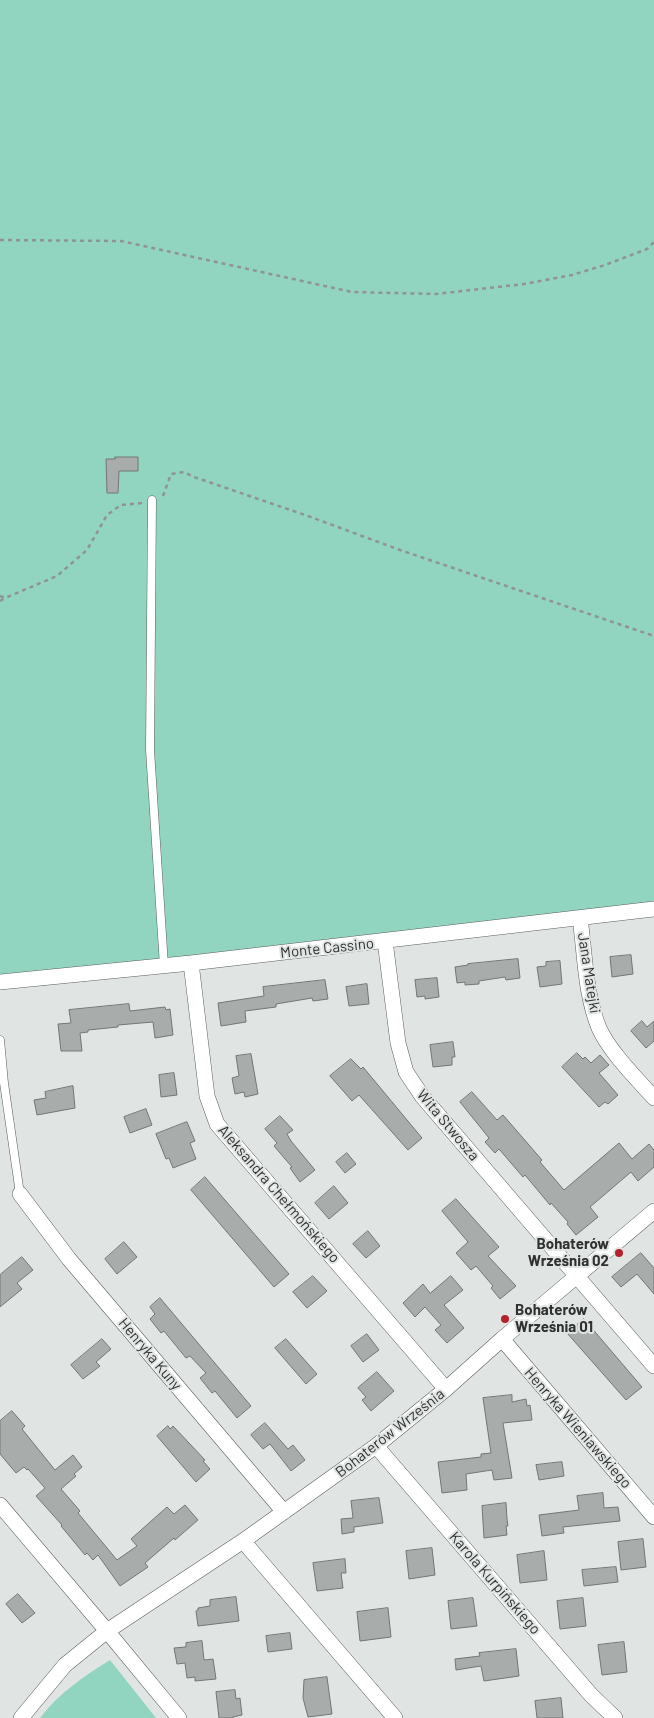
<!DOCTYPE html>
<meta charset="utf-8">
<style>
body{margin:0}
canvas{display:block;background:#e0e4e3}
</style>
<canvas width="654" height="1718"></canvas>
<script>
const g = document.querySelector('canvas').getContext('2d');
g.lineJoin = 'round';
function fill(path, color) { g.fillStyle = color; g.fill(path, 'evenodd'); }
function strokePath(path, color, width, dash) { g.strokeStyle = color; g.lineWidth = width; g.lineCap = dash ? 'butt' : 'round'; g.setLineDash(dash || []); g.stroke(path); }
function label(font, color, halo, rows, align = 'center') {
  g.font = font + ' Barlow,sans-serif'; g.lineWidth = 4; g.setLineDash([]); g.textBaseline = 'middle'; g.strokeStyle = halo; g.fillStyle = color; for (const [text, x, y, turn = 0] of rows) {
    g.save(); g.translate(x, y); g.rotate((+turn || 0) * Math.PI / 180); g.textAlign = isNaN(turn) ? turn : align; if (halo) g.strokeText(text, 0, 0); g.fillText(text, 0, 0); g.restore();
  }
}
fill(new Path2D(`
 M0 0H654V909L0 982Z
 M110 1660 156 1718H40C60 1692 83 1677 110 1660Z`), '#91d5c1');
const building = new Path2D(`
 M115 457H138V471H119L118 493H107L106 459H115Z
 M631 955 633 974 612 977 610 957Z
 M518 959 520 978 506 980 505 977 479 981V984L465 985V982L457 983 455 967 468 965V964Z
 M560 961 562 984 540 987 537 967 546 966V962Z
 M437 978 439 997 425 999V996L417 997 415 980Z
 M325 980 328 999 313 1001 312 998 276 1004V1007L245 1011 246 1022 221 1026 218 1003 264 996 263 987Z
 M367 984 369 1004 349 1006 346 987Z
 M129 1004 130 1011 165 1007 166 1010 170 1009 173 1035 155 1038 153 1022 118 1025V1027L88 1030V1032L80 1033 82 1051H61L58 1024 71 1023 69 1010Z
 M642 1021 647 1027 654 1021V1041L646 1048 631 1031Z
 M453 1042 455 1057H452V1065L433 1067 430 1045Z
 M577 1053 583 1059 585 1057 591 1063 600 1055 609 1065 599 1073 618 1095 608 1104 605 1102 599 1107 562 1067Z
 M251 1054 258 1094 245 1097 244 1092 235 1094 232 1078 239 1076 236 1056Z
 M351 1059 361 1069 363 1067 422 1138 408 1150 359 1095 352 1101 330 1076Z
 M174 1073 177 1095 161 1097 159 1075Z
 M73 1086 75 1108 37 1115 34 1100 46 1098 45 1092Z
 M472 1092 497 1120 503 1115 542 1160 540 1162 564 1190 619 1143 632 1159 649 1144 654 1150V1167L638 1181 631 1172 590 1207 598 1217 576 1235 567 1224 568 1222 551 1203 550 1205 525 1175 523 1177 499 1149 495 1153 485 1142 489 1138 460 1102Z
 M146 1109 152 1125 130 1133 124 1117Z
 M280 1116 293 1130 287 1134 291 1141 315 1170 300 1182 290 1168 292 1167 274 1146 277 1143 265 1129Z
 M187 1122 195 1141 190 1143 196 1159 173 1168 169 1158 166 1159 156 1134Z
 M347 1153 356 1164 345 1173 336 1162Z
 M205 1177 289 1274 274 1287 191 1190Z
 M334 1186 348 1203 329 1219 315 1203Z
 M456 1199 499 1247 488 1256 516 1286 500 1299 491 1288 493 1286 476 1266 471 1270 456 1253 468 1242 442 1211Z
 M368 1231 380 1246 366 1258 353 1244Z
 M124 1242 137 1257 117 1274 105 1259Z
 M641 1253 654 1268V1294L637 1274 621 1287 612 1277Z
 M22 1257 33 1270 17 1283 22 1289 0 1307V1275Z
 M313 1276 327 1291 307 1308 293 1292Z
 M451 1276 463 1290 444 1305 464 1328 447 1343 435 1330 441 1325 425 1307 415 1317 403 1303 423 1284 430 1293Z
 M160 1298 251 1406 237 1418 215 1391 212 1393 200 1378 206 1373 190 1356 186 1358 164 1331 161 1333 150 1319 155 1314 150 1307Z
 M584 1319 642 1387 626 1400 567 1333Z
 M367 1334 379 1350 363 1362 351 1346Z
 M102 1339 111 1349 96 1362 100 1366 83 1379 71 1365Z
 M286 1339 317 1374 306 1384 275 1348Z
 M377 1372 394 1391 371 1411 362 1400 366 1397 358 1388Z
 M512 1395V1402L526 1399 527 1406 530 1405 532 1420 503 1423 512 1478 494 1480 492 1470 466 1474 467 1490 442 1493 438 1462 481 1457V1454L491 1453 483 1398Z
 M12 1411 25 1426 22 1429 55 1470 73 1455 82 1467 74 1474 76 1476 61 1489 80 1511 78 1513 117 1560 137 1546 131 1539 167 1507 174 1514 185 1505 198 1520 175 1540 174 1538 145 1563 148 1567 120 1586 98 1555 93 1560 87 1553 85 1555 61 1526 62 1525 36 1496 45 1488 28 1469 27 1470 24 1467 16 1473 0 1454V1421Z
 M265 1423 288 1449 293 1445 305 1460 291 1471 270 1444 263 1449 251 1435Z
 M168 1426 170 1429 173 1426 205 1460 203 1461 210 1469 196 1482 157 1436Z
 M562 1462 564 1476 539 1480 536 1465Z
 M603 1493 604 1508 618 1507 620 1521 563 1527 564 1533 542 1536 539 1515 579 1510 577 1496Z
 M379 1498 383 1523 354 1527V1532L342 1534 341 1519 353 1518 351 1501Z
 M506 1503 507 1519 508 1526H506L507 1535 484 1538 482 1506Z
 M643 1539 646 1567 621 1570 618 1542Z
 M432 1548 435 1575 409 1579 406 1551Z
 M544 1551 547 1580 520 1583 517 1555Z
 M345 1559 346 1573H341L343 1588 317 1591 313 1563Z
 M616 1567 618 1582 584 1586 582 1570Z
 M18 1594 35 1613 22 1623 6 1604Z
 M236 1597 239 1621 198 1626 196 1611 198 1610V1608L210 1606V1600Z
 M473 1598 477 1626 451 1629 448 1601Z
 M583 1598 586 1626 560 1629 557 1601Z
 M388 1608 391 1637 360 1641 357 1612Z
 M290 1633 292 1649 268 1652 266 1636Z
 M202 1641 204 1660 213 1659 216 1679 195 1681V1677L187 1678 185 1663 177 1664 174 1648 186 1647V1643Z
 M624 1642 627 1672 602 1675 598 1645Z
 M516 1649 519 1676 484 1681 481 1666 456 1670 455 1659 480 1656 479 1653Z
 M327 1677 332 1714 308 1717 303 1698 304 1680Z
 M235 1690 236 1699 240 1698 242 1715 233 1717V1718H219L216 1692Z
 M561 1698 563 1718H537L535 1701Z`);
fill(building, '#a8acab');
strokePath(building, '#737675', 1);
const service = new Path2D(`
 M152 500 150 750 164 966
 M0 1040 4 1083 20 1194`);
const minor = new Path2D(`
 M580 918C585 954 585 994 599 1028 609 1051 637 1079 654 1098
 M385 941 398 1043 406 1072 422 1096 654 1366
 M191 963 207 1096 217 1124 446 1389
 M0 982 191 963 654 909
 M20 1194 69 1259 284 1512
 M502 1339 654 1517
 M376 1446 591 1695 615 1718
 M0 1505 107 1631 179 1718
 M243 1541 395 1718
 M21 1718 65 1665 107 1631 243 1541 376 1446 446 1389 502 1339 654 1211`);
strokePath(service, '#5b5e5d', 9);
strokePath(minor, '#5b5e5d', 16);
strokePath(new Path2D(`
 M0 240 121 241 352 292 436 294 524 284 572 275 605 265 647 249 654 242
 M163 496 171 474 184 472 194 477 308 516 400 550 654 636
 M0 596 5 598 57 576 87 550 107 515 121 505 142 503
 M0 601 5 598`), '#909392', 2.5, [4, 4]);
strokePath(service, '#fff', 8);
strokePath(minor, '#fff', 15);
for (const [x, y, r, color] of [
 [619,1253,5,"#b4232d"],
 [505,1319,5,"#b4232d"]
]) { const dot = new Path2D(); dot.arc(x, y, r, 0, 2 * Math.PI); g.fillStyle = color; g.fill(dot); strokePath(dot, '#e0e4e3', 2); }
label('15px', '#2f3130', '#e0e4e3', [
 ["Monte Cassino",327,948,-6],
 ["Jana Matejki",589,973,81],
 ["Wita Stwosza",448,1125,50],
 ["Aleksandra Chełmońskiego",279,1194,49],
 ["Henryka Kuny",150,1354,50],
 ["Henryka Wieniawskiego",578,1428,49],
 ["Bohaterów Września",390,1433,-38],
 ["Karola Kurpińskiego",495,1583,49]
]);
label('bold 15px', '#2f3130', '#e0e4e3', [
 ["Bohaterów",609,1244],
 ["Września 02",609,1261],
 ["Bohaterów",515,1310,"left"],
 ["Września 01",515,1327,"left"]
], 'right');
</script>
